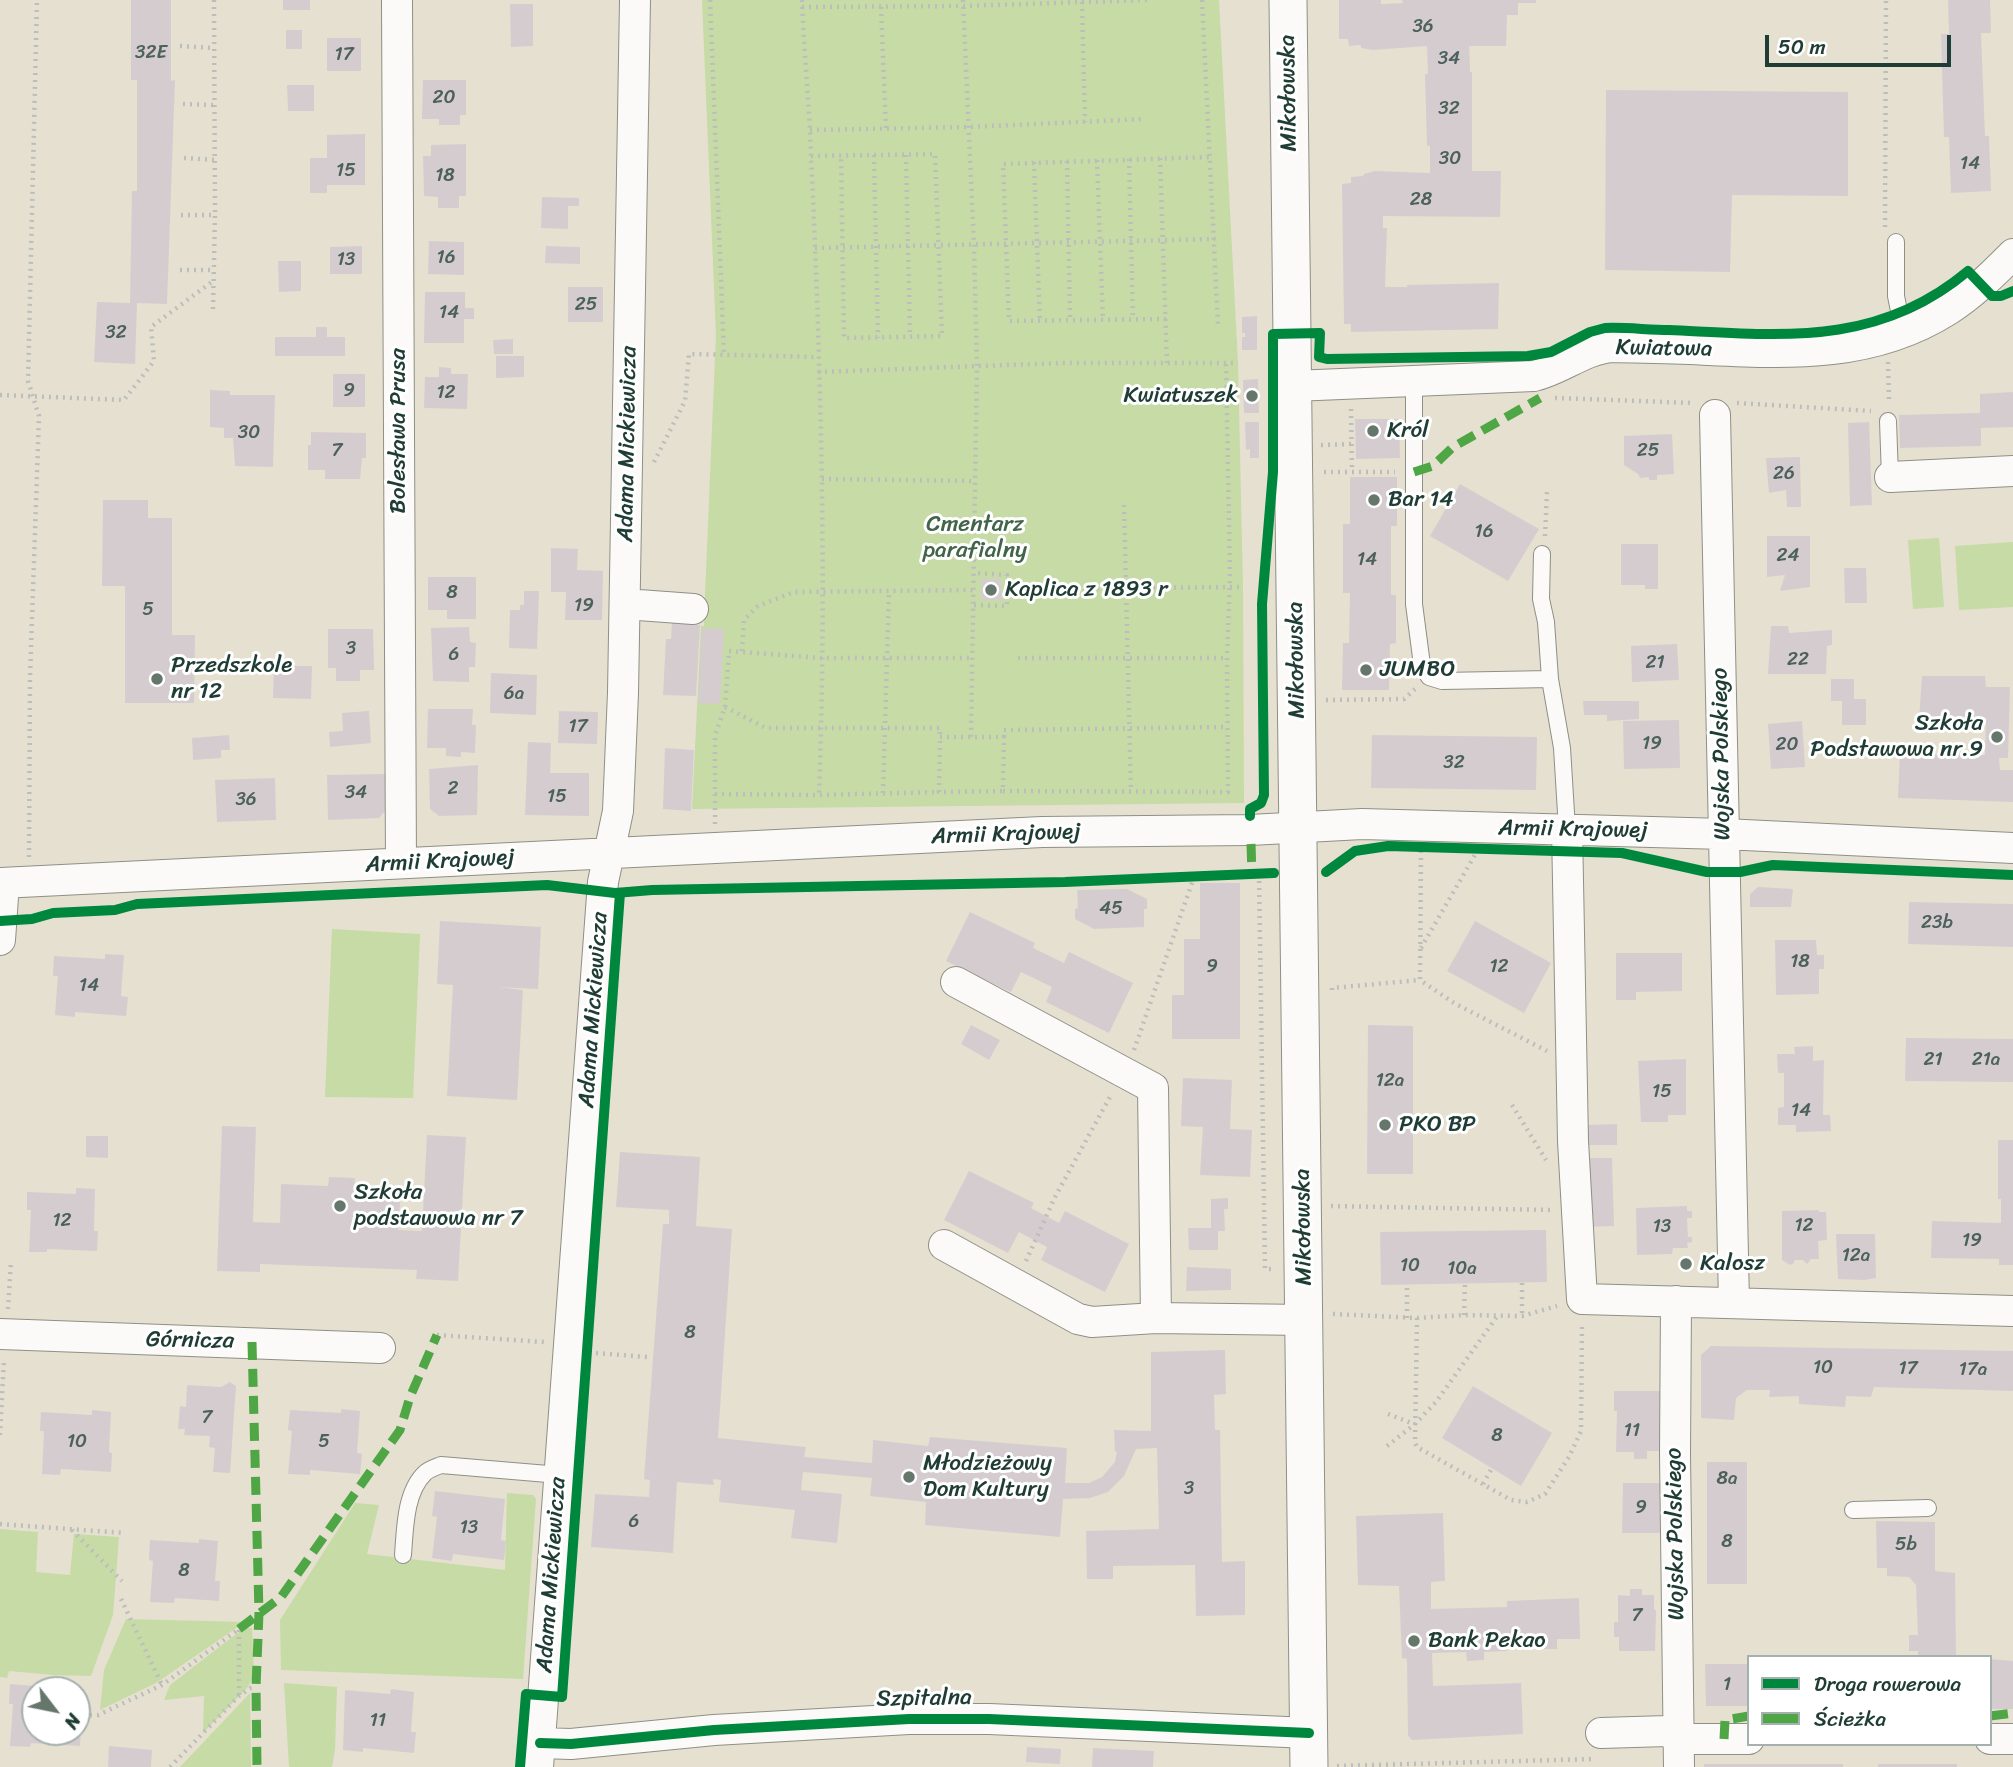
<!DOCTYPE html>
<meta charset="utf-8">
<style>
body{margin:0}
#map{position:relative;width:2013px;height:1767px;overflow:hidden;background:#e6e0d0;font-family:Sriracha,sans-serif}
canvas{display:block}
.legend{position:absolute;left:1747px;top:1655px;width:245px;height:91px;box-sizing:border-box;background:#fff;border:2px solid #a5b1ae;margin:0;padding:9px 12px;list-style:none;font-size:21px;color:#1f3d34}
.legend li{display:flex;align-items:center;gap:14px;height:35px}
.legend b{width:35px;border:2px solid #a5b1ae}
.north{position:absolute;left:21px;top:1676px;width:70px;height:70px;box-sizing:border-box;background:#fff;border:2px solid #a5b1ae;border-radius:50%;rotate:122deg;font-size:19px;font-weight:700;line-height:28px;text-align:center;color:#1f3d34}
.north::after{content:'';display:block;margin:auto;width:24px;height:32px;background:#65766b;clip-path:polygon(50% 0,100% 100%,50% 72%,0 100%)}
.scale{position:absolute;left:1765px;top:35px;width:186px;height:32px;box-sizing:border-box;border:4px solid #1f3d34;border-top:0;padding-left:9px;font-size:21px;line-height:24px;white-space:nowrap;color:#1f3d34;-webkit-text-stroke:5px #fff;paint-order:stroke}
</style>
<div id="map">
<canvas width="2013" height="1767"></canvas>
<ul class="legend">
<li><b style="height:9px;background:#00873e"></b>Droga rowerowa</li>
<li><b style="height:9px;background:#4fa644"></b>Ścieżka</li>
</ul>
<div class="north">N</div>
<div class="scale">50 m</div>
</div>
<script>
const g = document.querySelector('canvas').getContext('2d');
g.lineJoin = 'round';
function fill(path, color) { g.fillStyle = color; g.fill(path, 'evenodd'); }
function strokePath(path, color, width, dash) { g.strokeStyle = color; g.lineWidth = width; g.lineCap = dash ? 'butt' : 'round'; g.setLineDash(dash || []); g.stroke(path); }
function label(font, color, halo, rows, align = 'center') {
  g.font = font + ' Sriracha,sans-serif'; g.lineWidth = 6; g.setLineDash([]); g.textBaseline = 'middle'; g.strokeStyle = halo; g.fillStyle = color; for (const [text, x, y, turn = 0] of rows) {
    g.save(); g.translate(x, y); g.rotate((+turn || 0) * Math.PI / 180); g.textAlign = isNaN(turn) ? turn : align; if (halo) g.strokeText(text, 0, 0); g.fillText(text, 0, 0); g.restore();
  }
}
fill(new Path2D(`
 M702 0H1219L1238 363 1243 587 1244 803 692 809 701 626H704V618L716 335Z
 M1939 538 1944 607 1913 609 1908 540Z
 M2013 542V607L1959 610 1955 546Z
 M332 929 420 934 413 1098 325 1097Z
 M507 1493 533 1495 536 1499 523 1679 281 1670 280 1620 355 1503 379 1505 367 1554 505 1570Z
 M0 1529 38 1532 36 1572 70 1575 74 1534 119 1537 113 1615 91 1676 53 1675 9 1671 7 1678 0 1677Z
 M126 1619 245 1622 156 1683 100 1710 104 1670Z
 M244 1628H252L254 1675 248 1687 203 1733 204 1696 164 1700 170 1685Z
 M284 1683 337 1687 335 1749 332 1767H289Z
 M250 1693 251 1767H180Z`), '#c6dba6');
fill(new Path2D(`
 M131 0H171V81L175 80 167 304 137 303 135 364 94 362 97 302 130 303 132 191H137V80H131Z
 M283 0H310V10H283Z
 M1339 0H1381V4L1403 3 1402 0H1536V3H1518V15H1507L1506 46H1469L1470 72H1472V171H1501L1500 217 1383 216V228H1387L1385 287H1407V285L1499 283 1498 329 1351 332V324H1344L1342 184 1351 183V177L1363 176 1364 174 1375 171 1430 173V146H1427L1425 74H1428L1427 46 1373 50 1361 48V45L1349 46 1348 39H1339Z
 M1948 0H1990L1991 33H1981L1985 136H1989L1991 191 1951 193 1949 137H1944L1941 34H1949Z
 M510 4H533V46L511 47Z
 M286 30H302V49H286Z
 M327 38H361V71H327Z
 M423 80H466V115H460V125H439V119H422Z
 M287 85H314V111H288Z
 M1606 90 1848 92V196L1732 195 1730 272 1605 270Z
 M365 134V185H327V193H310V158H327V135Z
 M466 144V196H459V208H438V197L424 196 423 156H431V145Z
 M542 197 579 198V206H568V229L541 228Z
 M429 241 464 242V275L428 274Z
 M362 246V274H330V247Z
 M546 246 580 247V264L545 263Z
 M278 261H301V291L279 292Z
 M568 287H603V322H568Z
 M425 292H465V308H474V319H464V343H424Z
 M1257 316V350H1242V337H1245V333H1242V317Z
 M316 327H327V337H345V356H275V337H316Z
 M513 339V354H494L493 340Z
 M496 356H524V377L496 378Z
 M439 367 451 368V374H468L467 409 424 408 425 377H439Z
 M333 374H365V407H333Z
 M1258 379 1259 413H1244L1243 380Z
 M210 390 230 391V395H275L273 467 235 466 233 438H224V428L210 427Z
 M2013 392V427L1981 428V446L1900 448 1899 415 1980 413V394Z
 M1355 419H1399L1400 458 1356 459Z
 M1245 422H1259V458H1250V449L1246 450Z
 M1869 422 1872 505 1850 506 1848 423Z
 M311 432 366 433V458H362L360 479H325V470H308V445H311Z
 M1672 434 1674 474 1657 475V480H1649V477L1640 478 1638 474 1624 465V436Z
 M1800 457 1801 507H1787L1786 490 1769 493 1766 458Z
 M1350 477H1397V526H1391V595H1396V643L1390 644 1389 690H1342L1343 643H1349L1350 593H1343V524H1350Z
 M1460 484 1539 529 1508 581 1430 536Z
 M103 500H148V518H172V635H195L194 703H125V586H102Z
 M1767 536H1810V587L1780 591 1785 575 1767 577Z
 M1621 544H1658V589H1645V585H1621Z
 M551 548 578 549 577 570 603 571 602 620H565L566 592H551Z
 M1844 568H1866L1867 603H1845Z
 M428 577H476V619H447V610H428Z
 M981 579H1001L1002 600H981Z
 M524 591H539L537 649 509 648 510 610H520V605H524Z
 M672 623 700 625 696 696 663 695 666 639H671Z
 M1771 626H1788L1789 633 1832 630V645L1827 646 1826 674H1768Z
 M469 627 470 642 476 643 475 667H469V682L433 681 431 628Z
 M702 628 724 629 720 704 698 703Z
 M328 629H373L374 670H360V681H336V668H328Z
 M1677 644 1679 680 1632 682 1631 646Z
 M274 666H312L311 699 273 698Z
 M491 673 537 675 536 715 490 713Z
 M1922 676H1985L1986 687H2010L2008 758H1999L2000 770H2013V802L1898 798 1900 754 1985 755 1986 720H1919Z
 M1831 679H1854V699H1866V725H1842V701H1831Z
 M1583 701H1639V719L1607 721V715H1584Z
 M428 709H473L472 725H476L475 753 461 752V757L446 756V748H427Z
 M369 711 371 743 330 747 329 732 343 731 342 713Z
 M559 711 598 712 597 744 558 743Z
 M1679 720 1680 768 1624 769 1623 721Z
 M1802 721 1805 767 1771 769 1768 724Z
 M229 735 230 750H221V758L193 760 192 738Z
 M1372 735 1537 737 1536 790 1371 788Z
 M528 742 551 743 550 773H589V816L525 815Z
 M665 748 694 750 691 811 663 809Z
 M478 765 477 815 439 816 430 809 429 769Z
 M385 774 386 810 379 818 328 820 327 775Z
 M275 778 276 820 217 822 215 780Z
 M1200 883H1240V1039H1172V995H1184V939H1200Z
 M1758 887 1793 889 1791 907H1750V894Z
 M1127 889 1147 899V909H1144V927L1094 929 1075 919V909L1078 908 1077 890Z
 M1909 902 2013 904V947L1908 944Z
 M970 912 1035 943 1033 948 1064 963 1069 952 1133 983 1109 1033 1046 1002 1052 987 1021 972 1011 992 946 961Z
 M440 921 541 927 538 989 498 987 523 990 517 1100 447 1096 453 985 437 984Z
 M1475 921 1551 963 1524 1013 1447 971Z
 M1775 940H1816L1817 955H1824V969H1819V994L1776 995Z
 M1616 953H1682V991L1636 992V1000H1616Z
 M105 954 124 955 121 996 128 997 126 1016 75 1012V1017L55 1015 58 976H53L54 956 105 959Z
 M971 1025 1000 1040 989 1060 961 1044Z
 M1368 1025 1413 1026V1174H1367Z
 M1906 1038 2013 1039V1082L1905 1081Z
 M1813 1046V1061L1824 1060 1823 1115H1830L1831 1131 1796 1132V1125H1778V1108L1784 1107V1073H1778L1777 1054H1795L1794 1047Z
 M1686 1059V1115H1668V1122H1641L1638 1061Z
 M1183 1078 1232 1080 1230 1129 1252 1130 1250 1177 1200 1175 1203 1127 1181 1126Z
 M1617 1124V1145H1587V1125Z
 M222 1126 256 1127 253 1222 280 1223 281 1184 328 1186 329 1177 355 1178 354 1188 401 1190 398 1230 422 1231 427 1135 466 1137 458 1281 416 1279 417 1270 260 1264V1272L217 1271Z
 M86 1136H108V1158L86 1157Z
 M1998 1140H2013V1265H1999V1259L1931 1258 1932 1221 2001 1223V1199H1998Z
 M620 1152 700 1157 696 1226 732 1229 718 1438 806 1447 804 1457 872 1463 873 1440 928 1446 930 1437 1067 1448 1065 1483H1089L1102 1477 1115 1462 1117 1451 1115 1452 1114 1430 1151 1431V1352L1225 1350 1226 1394 1214 1395 1215 1430H1220L1222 1562 1245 1561V1615L1196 1616 1195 1565 1113 1566V1579H1087L1086 1531 1159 1529 1157 1448 1136 1449 1124 1476 1108 1492 1090 1498 1063 1499 1060 1537 925 1525 926 1502 870 1496 872 1478 803 1472 801 1490 842 1494 837 1543 791 1538 795 1510 719 1502 721 1480 713 1479 714 1485 677 1482 673 1553 591 1547 595 1494 649 1497 650 1480 644 1479 663 1224H669V1210L616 1207Z
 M1587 1158H1612L1614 1226 1589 1227Z
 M969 1171 1034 1203 1031 1208 1059 1223 1065 1211 1129 1244 1105 1292 1041 1260 1047 1247 1019 1232 1008 1253 944 1220Z
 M76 1188 95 1189 94 1231H98L97 1251 47 1249V1252H29L31 1210H27V1192L76 1194Z
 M1228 1198V1209H1224L1225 1231H1218V1250H1189L1188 1228H1211V1199Z
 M1687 1206V1211H1692V1218H1687L1688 1237H1692V1242L1687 1243 1688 1248H1673L1672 1254 1637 1255 1636 1208Z
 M1819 1210V1212H1826L1827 1240 1818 1241 1819 1259H1811L1807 1264 1803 1260H1794V1263L1790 1265 1782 1260V1211Z
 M1546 1230 1547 1282 1381 1285 1380 1232Z
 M1836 1234H1875L1876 1278 1864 1280 1838 1279Z
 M1187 1267 1231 1269V1290L1186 1291Z
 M1711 1346 2013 1351V1391L1874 1387 1871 1397 1846 1396 1845 1407 1799 1404V1396L1769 1397 1770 1390H1747L1736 1398 1734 1420 1701 1418V1355Z
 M230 1382 236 1386 230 1473 213 1472 215 1448 209 1447 210 1436 184 1435 185 1429H178L180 1406 186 1407 187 1385 221 1387Z
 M1473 1386 1552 1433 1521 1486 1442 1438Z
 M1614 1391H1660V1451H1647V1459H1634V1452H1616L1617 1411H1614Z
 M341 1409 360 1411 357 1453 362 1454 360 1474 310 1470V1475L288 1474 292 1431 288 1430 290 1410 341 1413Z
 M92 1410 111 1412 109 1452 112 1453 111 1472 61 1469 60 1475 42 1474 44 1431H40L41 1412 92 1415Z
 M1707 1462H1747V1584H1707Z
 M1623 1483H1661L1660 1533H1622Z
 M435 1491 505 1499 501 1540 506 1541 504 1560 453 1554 452 1561 432 1558 437 1517 432 1516Z
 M1443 1513 1445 1581 1431 1582V1609L1507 1607V1601L1579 1598 1580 1639H1557V1649H1544L1543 1641 1507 1642V1651L1484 1652V1660L1467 1661 1466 1652 1432 1653 1433 1686 1521 1683 1523 1734 1412 1740 1408 1736 1407 1659 1402 1658 1399 1586 1358 1585 1356 1516Z
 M1876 1521 1935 1522V1571L1955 1573 1956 1657H1918V1651H1909V1635H1918L1916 1585 1909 1577 1887 1576V1568H1877Z
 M199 1539 218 1541 215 1581H220L219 1601 175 1598 174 1603 150 1602 153 1561 149 1560 150 1540 199 1543Z
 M1630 1589H1642V1595H1654V1609L1656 1611 1655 1651H1619V1637H1614V1622H1618V1595L1630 1596Z
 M1990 1659 2013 1661V1709H1990Z
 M1705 1664H1749V1706H1706Z
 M60 1683 80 1685 79 1699H77V1690H35V1732H77V1726H81L80 1746 31 1743 30 1747 10 1746 13 1704H9L10 1684 60 1688Z
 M391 1689 414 1692 411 1732H416L414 1753 363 1748V1752L343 1750 345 1690 390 1694Z
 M109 1746 152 1750 151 1767H108Z
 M1027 1747 1061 1749 1060 1764 1026 1762Z
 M1093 1748 1154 1751 1153 1767H1092Z
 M1704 1764H1843V1767H1704Z
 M1878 1764H1957V1767H1878Z`), '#d5ccd0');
const service = new Path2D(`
 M1896 242V296L1903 331
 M1414 381V604L1422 665 1429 677 1442 681 1550 679
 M1888 421 1890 477
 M1542 554 1541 599 1546 622 1550 679 1562 748 1567 829
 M1853 1510 1928 1508
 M403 1555C405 1529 405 1492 425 1473 429 1469 436 1467 441 1465L560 1475`);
const minor = new Path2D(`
 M397 0 401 863
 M1293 386 1534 376C1561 370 1584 349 1612 347 1645 348 1677 348 1709 350 1792 354 1874 357 1948 310 1972 295 1993 274 2013 254
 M1715 415 1734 1303
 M1890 477 2013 471
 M625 604 693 609
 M1567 829 1573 1141 1582 1299 2013 1311
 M0 883 1042 832 1250 830 1362 824 1724 834 2013 848
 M0 940 4 883
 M956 982 1153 1088 1156 1318
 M944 1245 1078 1319 1092 1322 1156 1318 1305 1320
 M1676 1301 1675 1454 1679 1767
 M0 1334 380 1348
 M1601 1733 1667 1731 1679 1739H1749
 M1990 1739H2013
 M540 1743 571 1744 714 1730 909 1719H989L1309 1733
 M538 1767 603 882 618 811 623 693 635 0`);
const tertiary = new Path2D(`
 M1288 0 1309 1767`);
strokePath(service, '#8e9086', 18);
strokePath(minor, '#8e9086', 32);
strokePath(tertiary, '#8e9086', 39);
strokePath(new Path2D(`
 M214 0 215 215
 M710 0 724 355
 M802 0C804 51 809 102 811 154 821 367 827 582 819 795
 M963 0 974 246 977 366 971 737
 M1202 0 1218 326
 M1082 2 1085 122
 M802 7 964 6 1147 0
 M881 7 886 128
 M180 46 214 48
 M183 104 215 105
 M810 130 969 127 1144 119
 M874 155 878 338
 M906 155 910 337
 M811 156C853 155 894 155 935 154L942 336 844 338 841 156
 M184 158 215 160
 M1160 158 1167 363
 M1129 159 1133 320
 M1097 160 1103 320
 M1067 161 1070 321
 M1034 162 1040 321
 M181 215H215L213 310
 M1885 227 1886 0
 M815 248 1215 239
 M180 270H213
 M1166 319 1009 321 1003 164 1211 157
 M1888 362 1889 402
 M818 372 1062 363H1238
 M0 395 124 400 154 361 151 327 213 281
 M1555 398 1693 403
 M1737 403 1871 411
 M1351 409 1352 472
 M1321 445 1352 444
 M654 462 685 401 689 354 818 357
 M1324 472H1395
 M822 479 975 481
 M1124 505 1131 791
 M1545 536 1547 491
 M1006 589 1243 587
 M974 605 1007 606V575L975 573
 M742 651 744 620 758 606 794 592 974 590
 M1018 658H1227
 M1326 700 1404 699 1415 689
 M725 707 766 728H940V737
 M940 737H1004L1003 791 939 792Z
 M1004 737V730L1227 727
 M1003 791 1228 792 1227 658 1230 576 1226 364
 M883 793 889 591
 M715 794 819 795 939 792
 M715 824V735L725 707 729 651 821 658H973
 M1421 851 1420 980 1454 1003 1547 1051
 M29 857 30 678 39 416 28 381 37 0
 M1259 874 1265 1269H1275
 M1421 948 1476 853
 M1332 990V988L1420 980
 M1134 1050 1194 877
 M1512 1105 1546 1160
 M1331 1206 1553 1210
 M1026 1261 1055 1197 1111 1095
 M1522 1283V1316
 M8 1309 11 1261
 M1333 1314 1417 1318 1464 1315 1522 1316 1557 1306
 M1464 1315 1465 1283
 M1407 1318V1284
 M1417 1318 1415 1443 1417 1447 1511 1500 1527 1502 1545 1494 1569 1457 1581 1431 1582 1324
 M437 1335 544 1342
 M596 1353 647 1357
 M1388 1414 1414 1424
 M0 1435 4 1360
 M1387 1446 1415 1424 1436 1402 1498 1315
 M1483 1484 1492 1468
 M0 1524 124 1533
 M72 1530 122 1581
 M121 1599 162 1685
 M90 1715H98L162 1685 239 1629V1696
 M1337 1766 1591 1759
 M170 1767 239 1696 251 1688 256 1687`), '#bcbebb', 4.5, [2, 5]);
strokePath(service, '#fbfaf8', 16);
strokePath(minor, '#fbfaf8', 30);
strokePath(tertiary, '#fbfaf8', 37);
strokePath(new Path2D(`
 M1414 472 1433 466 1453 447 1540 398
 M1251 844 1252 875
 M252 1342 259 1613 256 1687 257 1767
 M239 1629 281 1597 400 1430 410 1397 437 1335
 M1990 1716 2013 1713
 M1724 1739 1725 1720 1749 1716`), '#4fa644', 9, [18, 9]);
strokePath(new Path2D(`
 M1250 816V809L1261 803 1264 795 1262 604 1273 472V334L1320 333 1319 357 1327 359 1528 356 1551 352 1590 332 1605 328C1626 327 1648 330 1669 330 1780 335 1876 348 1968 271L1992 296H2001L2013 291
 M1326 872 1355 851 1388 846 1622 853 1707 872H1740L1773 865 2013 875
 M0 921 32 919 53 913 115 910 137 904 547 885 615 893 652 890 1065 882 1274 873
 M540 1743 571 1744 714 1730 909 1719H989L1309 1733
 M520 1767 526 1694 562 1697 620 893`), '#00873e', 10);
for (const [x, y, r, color] of [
 [1252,396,7,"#65766b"],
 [1373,431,7,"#65766b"],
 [1374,500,7,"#65766b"],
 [991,590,7,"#65766b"],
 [1366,670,7,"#65766b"],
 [157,679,7,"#65766b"],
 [1997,737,7,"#65766b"],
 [1385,1125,7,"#65766b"],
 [340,1206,7,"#65766b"],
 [1686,1264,7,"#65766b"],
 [909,1477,7,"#65766b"],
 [1414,1641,7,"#65766b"]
]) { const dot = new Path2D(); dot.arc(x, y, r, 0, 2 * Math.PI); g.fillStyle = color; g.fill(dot); strokePath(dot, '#fff', 2.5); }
label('19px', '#4c615b', null, [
 ["36",1423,27],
 ["32E",151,53],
 ["17",344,55],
 ["34",1449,59],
 ["20",444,98],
 ["32",1449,109],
 ["30",1450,159],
 ["14",1970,164],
 ["15",346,171],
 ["18",445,176],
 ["28",1421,200],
 ["16",446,258],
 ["13",346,260],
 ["25",586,305],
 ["14",449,313],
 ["32",116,333],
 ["9",349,391],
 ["12",446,393],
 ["30",249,433],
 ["7",337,451],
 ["25",1648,451],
 ["26",1784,474],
 ["16",1484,532],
 ["24",1788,556],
 ["14",1367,560],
 ["8",452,593],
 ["19",584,606],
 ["5",148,610],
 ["3",351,649],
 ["6",454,655],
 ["22",1798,660],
 ["21",1655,663],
 ["6a",514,694],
 ["17",578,727],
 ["19",1652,744],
 ["20",1787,745],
 ["32",1454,763],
 ["2",453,789],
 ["34",356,793],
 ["15",557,797],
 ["36",246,800],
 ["45",1111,909],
 ["23b",1937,923],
 ["18",1800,962],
 ["9",1212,967],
 ["12",1499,967],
 ["14",89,986],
 ["21",1933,1060],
 ["21a",1986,1060],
 ["12a",1390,1081],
 ["15",1662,1092],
 ["14",1801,1111],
 ["12",62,1221],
 ["12",1804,1226],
 ["13",1662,1227],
 ["19",1972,1241],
 ["12a",1856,1256],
 ["10",1410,1266],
 ["10a",1462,1269],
 ["8",690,1333],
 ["10",1823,1368],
 ["17",1908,1369],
 ["17a",1973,1370],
 ["7",207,1418],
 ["11",1632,1431],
 ["8",1497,1436],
 ["10",77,1442],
 ["5",324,1442],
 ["8a",1727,1479],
 ["3",1189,1489],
 ["9",1641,1508],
 ["6",634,1522],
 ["13",469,1528],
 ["8",1727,1542],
 ["5b",1906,1545],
 ["8",184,1571],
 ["7",1637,1616],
 ["1",1727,1685],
 ["11",378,1721]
]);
label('23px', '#1f3d34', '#fff', [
 ["Mikołowska",1289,93,-91],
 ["Kwiatowa",1664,349,1],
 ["Bolesława Prusa",399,431,-90],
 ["Adama Mickiewicza",628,444,-89],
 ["Mikołowska",1297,660,-91],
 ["Wojska Polskiego",1722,754,-91],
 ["Armii Krajowej",1573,830,1],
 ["Armii Krajowej",1006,835,-2],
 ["Armii Krajowej",440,862,-3],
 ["Adama Mickiewicza",594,1010,-86],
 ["Mikołowska",1304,1227,-91],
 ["Górnicza",190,1341,1],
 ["Wojska Polskiego",1676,1534,-91],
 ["Adama Mickiewicza",552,1575,-86],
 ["Szpitalna",924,1699,-1]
]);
label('23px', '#1f3d34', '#fff', [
 ["Kwiatuszek",1238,396,"right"],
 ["Król",1387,431],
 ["Bar 14",1388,500],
 ["Kaplica z 1893 r",1005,590],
 ["Przedszkole",171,666],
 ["nr 12",171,692],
 ["JUMBO",1380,670],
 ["Szkoła",1983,724,"right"],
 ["Podstawowa nr.9",1983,750,"right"],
 ["PKO BP",1399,1125],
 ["Szkoła",354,1193],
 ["podstawowa nr 7",354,1219],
 ["Kalosz",1700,1264],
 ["Młodzieżowy",923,1464],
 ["Dom Kultury",923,1490],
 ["Bank Pekao",1428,1641]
], 'left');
label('23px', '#426448', '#fff', [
 ["Cmentarz",975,525],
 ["parafialny",975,551]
]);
</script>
